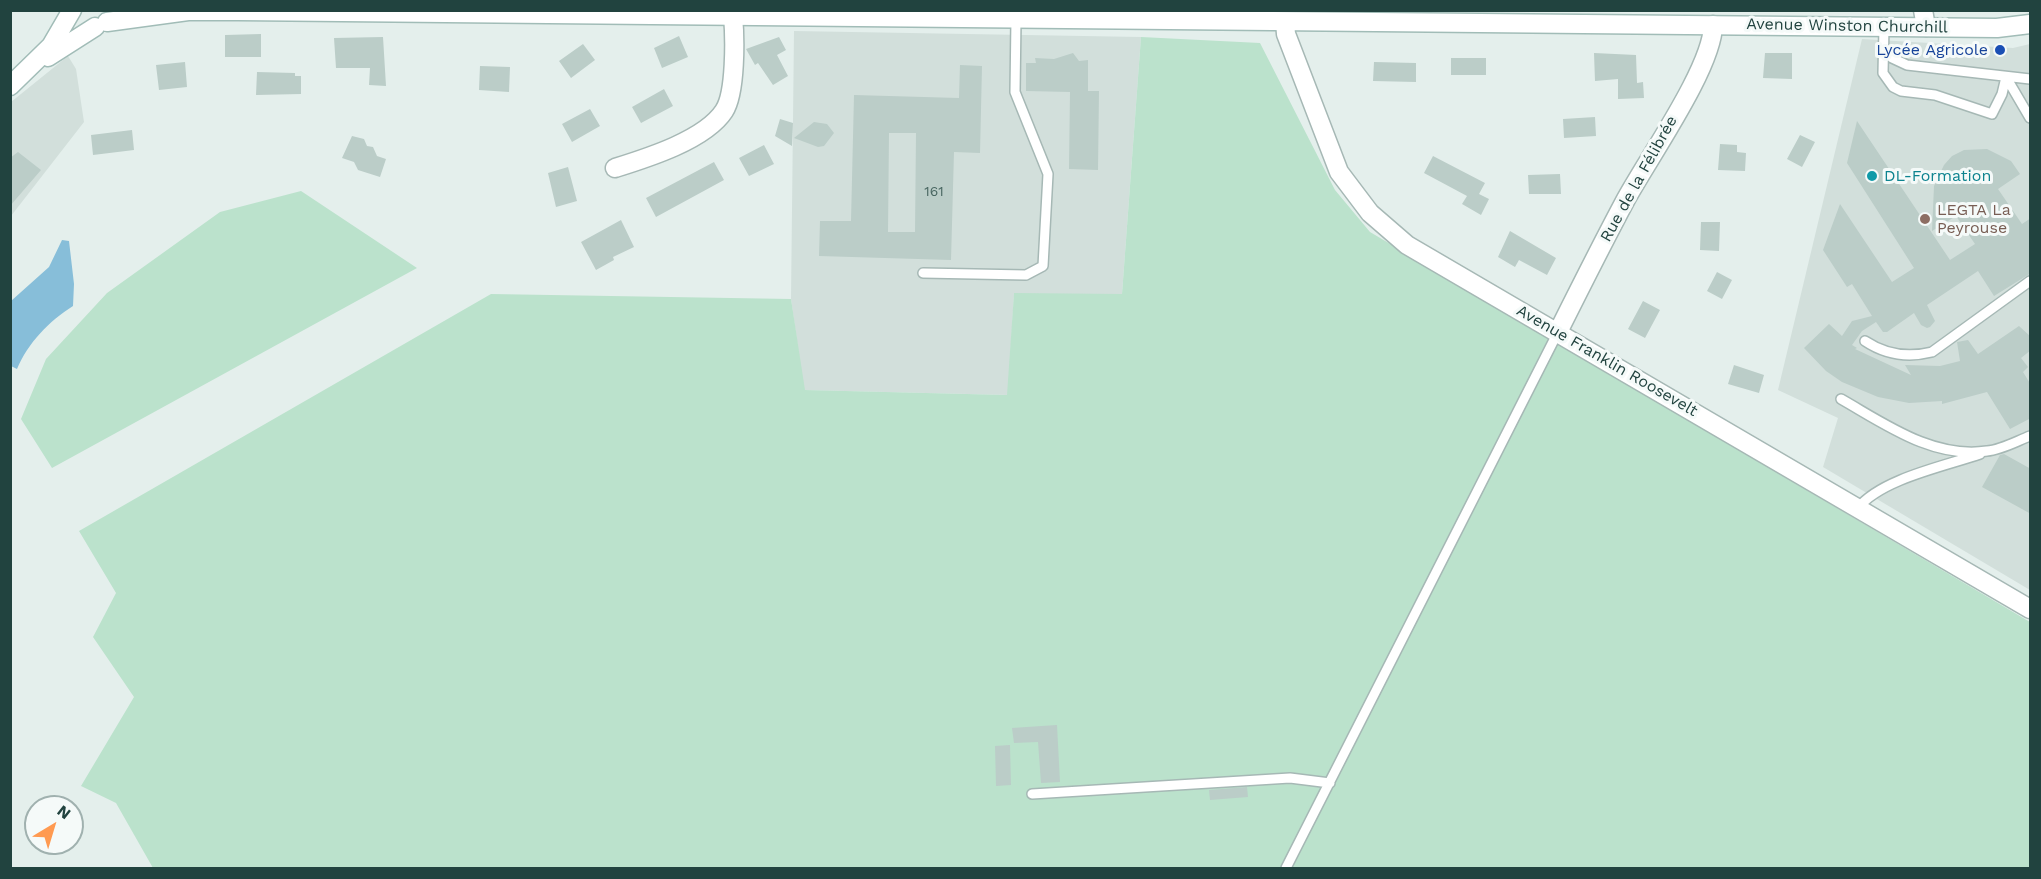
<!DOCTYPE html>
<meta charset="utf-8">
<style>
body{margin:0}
#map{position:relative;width:2041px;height:879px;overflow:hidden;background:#e4efec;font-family:"Work Sans",sans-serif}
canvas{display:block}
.frame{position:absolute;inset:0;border:12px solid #21433f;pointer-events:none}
.north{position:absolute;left:24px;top:795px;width:60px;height:60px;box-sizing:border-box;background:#f5faf9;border:2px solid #a0b1af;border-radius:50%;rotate:38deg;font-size:16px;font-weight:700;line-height:24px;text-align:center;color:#21433f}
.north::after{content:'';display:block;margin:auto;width:21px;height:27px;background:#ff9a51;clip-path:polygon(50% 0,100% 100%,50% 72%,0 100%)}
</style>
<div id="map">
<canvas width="2041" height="879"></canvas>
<div class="frame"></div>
<div class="north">N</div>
</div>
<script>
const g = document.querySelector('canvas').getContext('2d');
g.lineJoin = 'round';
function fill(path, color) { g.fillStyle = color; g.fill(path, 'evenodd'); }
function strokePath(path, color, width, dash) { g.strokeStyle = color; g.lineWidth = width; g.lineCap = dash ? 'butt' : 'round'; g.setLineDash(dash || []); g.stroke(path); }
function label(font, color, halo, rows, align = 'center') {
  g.font = font + ' "Work Sans",sans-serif'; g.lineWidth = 6; g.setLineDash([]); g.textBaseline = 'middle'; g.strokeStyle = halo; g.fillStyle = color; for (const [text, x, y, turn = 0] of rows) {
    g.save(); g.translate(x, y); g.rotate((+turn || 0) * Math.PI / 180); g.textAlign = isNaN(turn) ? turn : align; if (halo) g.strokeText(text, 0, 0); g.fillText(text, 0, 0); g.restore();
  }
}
fill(new Path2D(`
 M794 31 1141 37 1122 294H1014L1008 395 804 390 791 299Z
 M1862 39 2013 48 2030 44V590L1823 467 1838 418 1778 390Z
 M68 56 76 69 84 122 11 216V102Z`), '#d2dfdb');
fill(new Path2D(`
 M1141 37 1260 43 1335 190 1370 232 2030 622V868H153L116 803 81 786 134 697 93 637 116 593 79 531 491 294 791 299 805 390 1007 395 1014 293 1122 294Z
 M301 191 417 268 52 468 21 419 46 359 107 293 220 212Z`), '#bbe2cc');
fill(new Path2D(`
 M62 240 69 241 74 284 73 306C49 321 28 343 17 369L11 366V301L49 267Z`), '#87bed9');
fill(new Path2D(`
 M261 34V57H225V35Z
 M679 36 688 57 662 68 654 48Z
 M383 37 386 86 369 85 370 68H336L334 38Z
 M779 37 786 50 777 55 788 76 773 85 758 63 755 65 746 49Z
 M583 44 595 60 571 78 559 61Z
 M1073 53 1079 61 1088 60V91H1099L1098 170 1069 169 1070 92 1026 91V63H1036L1035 58 1054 59Z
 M1594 53 1636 55 1637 83 1643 82 1644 98 1618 99V79L1595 81Z
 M1765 53H1792V79L1763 78Z
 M1451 58H1486V75H1451Z
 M185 62 187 87 159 90 156 65Z
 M1374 62 1416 63V82L1373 81Z
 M960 65 982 66 980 153 954 152 951 260 819 256 820 221H851L854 95 959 98ZM889 133H916L915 232H888Z
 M480 66 510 67 509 92 479 90Z
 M257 72 295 73V76H301V94L256 95Z
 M664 89 673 106 641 123 632 107Z
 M590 109 600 126 572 142 562 124Z
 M1595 117 1596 136 1564 138 1563 119Z
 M780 119 793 123 792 146 775 136Z
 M1857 121 1950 260 1975 244 1956 216 1932 231 1934 186 1944 165 1952 156 1964 150 1987 149 2011 161 2020 174 1998 189 2022 224 2031 218V273L1994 296 1978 271 1927 305 1935 321 1930 327 1927 328 1921 325 1914 313 1887 332H1883L1876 322 1862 331 1852 345 1857 348 1855 349 1911 375 1905 365 1940 366 1960 361 1957 342 1968 340 1978 354 2019 326 2031 337V350L2021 358 2028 367 2023 372 2031 385V418L2010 429 1987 392 1942 404V401L1909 403 1878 397 1842 382 1826 371 1804 348 1829 324 1842 336 1852 321 1872 316 1852 284 1847 287 1823 250 1840 204 1892 282 1914 268 1847 163Z
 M814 122 827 124 834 133 824 146 818 147 794 138Z
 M132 130 134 150 93 155 91 135Z
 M1800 135 1815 142 1802 167 1787 159Z
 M352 136 364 139 367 146 373 147 377 156 386 159 380 177 358 170 354 162 342 158Z
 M1720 144 1737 145V152L1746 153 1745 171 1718 170Z
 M764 145 774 164 749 176 739 158Z
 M18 152 41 170 10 206V158Z
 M1433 156 1485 183 1479 194 1489 199 1481 215 1462 204 1467 196 1424 173Z
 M714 162 724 180 656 217 646 198Z
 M568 167 577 201 556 207 548 173Z
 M1560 174 1561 194H1529L1528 175Z
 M621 220 634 247 613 257 614 260 596 270 581 242Z
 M1701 222H1720L1719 251 1700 250Z
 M1510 231 1556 258 1547 275 1519 260 1515 267 1498 257Z
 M1717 272 1732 280 1722 299 1707 291Z
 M1643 301 1660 310 1645 338 1628 329Z
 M1734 365 1764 375 1759 393 1728 384Z
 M2004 454 2031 469V514L1982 487 2000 455Z
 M1057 725 1060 782 1041 783 1038 742 1014 743 1012 728Z
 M1010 745 1011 785 996 786 995 746Z
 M1247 787 1248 797 1210 800 1209 790Z`), '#bbcdc8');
const service = new Path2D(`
 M1884 27 1883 73 1893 87 1901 91 1935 95 1992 114 2002 94 2006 77
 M1884 48 1892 58 1907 65 2030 79
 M2006 77 2030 118
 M923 273 1026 275 1043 266 1048 174 1015 92 1016 19
 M1865 341C1886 355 1908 358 1932 352L2030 281
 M1841 399C1885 424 1933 459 1987 451 2001 450 2017 441 2030 436
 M1858 508C1881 479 1945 466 1980 454
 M1032 794 1290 778 1330 783
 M1286 868 1558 332`);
const minor = new Path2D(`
 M1923 10 1926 27
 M1285 22 1286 34 1339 172 1370 213 1407 245 2030 609
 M615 168C647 158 705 140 724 111 736 93 735 37 733 16
 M1558 332C1580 288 1602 244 1625 201 1647 160 1713 67 1713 25`);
const secondary = new Path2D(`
 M107 22 188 11H238L1997 28 2030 24
 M48 57 95 27
 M10 86 51 46 72 10`);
strokePath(service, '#a6b8b5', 12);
strokePath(minor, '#a6b8b5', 21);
strokePath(secondary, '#a1bcb7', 21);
strokePath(service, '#fff', 9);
strokePath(minor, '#fff', 18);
strokePath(secondary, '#fff', 18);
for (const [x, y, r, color] of [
 [2000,50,6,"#1a4fb4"],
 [1872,176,6,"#0f9aa8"],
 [1925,219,6,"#8d6e63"]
]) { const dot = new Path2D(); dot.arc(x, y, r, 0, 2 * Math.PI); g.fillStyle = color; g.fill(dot); strokePath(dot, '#f5faf9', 2); }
label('14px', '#486661', null, [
 ["161",934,192]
]);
label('16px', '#21433f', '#f5faf9', [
 ["Avenue Winston Churchill",1847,26,1],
 ["Rue de la Félibrée",1639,179,-61],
 ["Avenue Franklin Roosevelt",1607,361,30]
]);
label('16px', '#164399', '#f5faf9', [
 ["Lycée Agricole",1988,50]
], 'right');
label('16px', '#0d838f', '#f5faf9', [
 ["DL-Formation",1884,176]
], 'left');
label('16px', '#785e54', '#f5faf9', [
 ["LEGTA La",1937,210],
 ["Peyrouse",1937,228]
], 'left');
</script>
